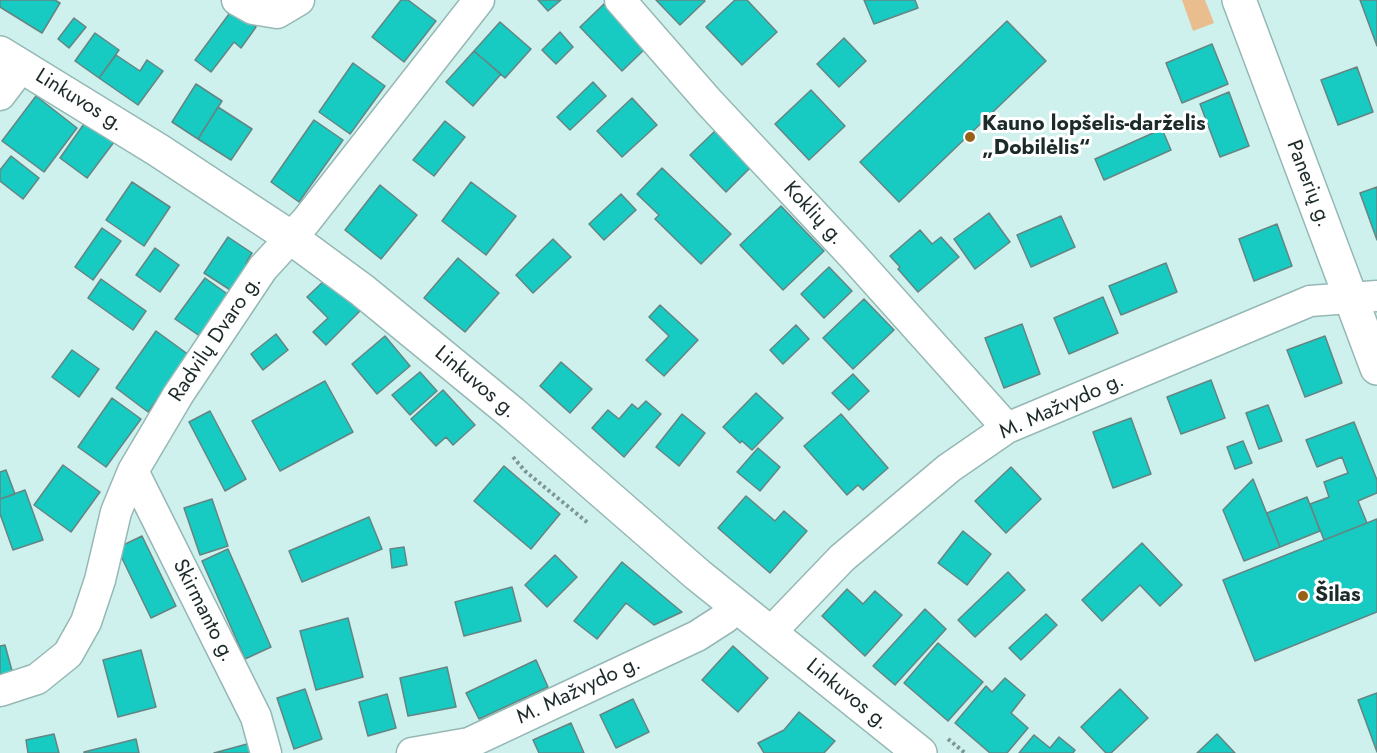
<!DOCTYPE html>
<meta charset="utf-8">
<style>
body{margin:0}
canvas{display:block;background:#cef1ee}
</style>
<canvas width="1377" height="753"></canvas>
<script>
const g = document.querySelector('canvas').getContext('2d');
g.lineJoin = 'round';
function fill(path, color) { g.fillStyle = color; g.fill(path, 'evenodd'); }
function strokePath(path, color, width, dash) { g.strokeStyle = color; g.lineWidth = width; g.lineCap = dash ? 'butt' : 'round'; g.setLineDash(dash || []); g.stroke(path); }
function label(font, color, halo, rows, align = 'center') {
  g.font = font + ' Jost,sans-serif'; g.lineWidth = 6; g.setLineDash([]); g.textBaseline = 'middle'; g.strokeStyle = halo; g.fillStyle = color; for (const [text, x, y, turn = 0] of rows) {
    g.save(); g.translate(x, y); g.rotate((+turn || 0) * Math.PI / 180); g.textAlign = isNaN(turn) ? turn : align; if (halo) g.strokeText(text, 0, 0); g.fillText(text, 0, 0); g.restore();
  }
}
fill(new Path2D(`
 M1182 0H1205L1214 23 1193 31Z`), '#e9bd8e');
const building = new Path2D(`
 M0 0H55L60 3 42 33 0 7Z
 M401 0H408L436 21 404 62 372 37Z
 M538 0H561L548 11Z
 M656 0H704L705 1 680 25Z
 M735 0H747L777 32 742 65 706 27Z
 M864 0H915L918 8 874 24Z
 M1360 0H1377V46Z
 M604 4 646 48 622 71 580 27Z
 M232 10 256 27 241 48 234 42 211 72 195 60Z
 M74 18 86 27 69 48 58 39Z
 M1007 21 1046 61 899 202 860 162Z
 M500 22 531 49 505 78 474 51Z
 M560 32 573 47 556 64 542 50Z
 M95 33 119 50 99 78 75 61Z
 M844 38 866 61 839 87 817 64Z
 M1212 44 1228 84 1182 103 1166 63Z
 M474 51 501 74 473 106 446 82Z
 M116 55 140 71 147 60 163 71 138 105 99 78Z
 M353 63 385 86 350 134 319 112Z
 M1357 67 1373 112 1338 125 1321 80Z
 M593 82 606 96 570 130 557 117Z
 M196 84 222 101 198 139 172 122Z
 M811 90 845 126 809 160 775 124Z
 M1229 92 1249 146 1220 157 1200 104Z
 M36 96 77 128 44 172 2 141Z
 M632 98 657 125 622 157 597 131Z
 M218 107 252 129 231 160 198 139Z
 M314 120 343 140 299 202 271 182Z
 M86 121 114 142 87 178 60 158Z
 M445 121 465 137 434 176 413 160Z
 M1162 129 1171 150 1104 180 1095 159Z
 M715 131 750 168 726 192 690 155Z
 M11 156 39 178 23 199 0 181V170Z
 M662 168 731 234 701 264 655 219 659 215 637 194Z
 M132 182 170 207 144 246 106 220Z
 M471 182 516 216 486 255 442 221Z
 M380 185 417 215 381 259 345 230Z
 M1377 187V240L1360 193Z
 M621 194 636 210 604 240 589 224Z
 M781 206 824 251 783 290 740 245Z
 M989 213 1010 242 975 269 954 239Z
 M1061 216 1075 247 1031 267 1017 235Z
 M1277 224 1292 266 1254 281 1239 239Z
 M102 228 121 241 93 280 75 267Z
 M920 230 932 244 941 237 959 257 918 292 898 269 900 267 890 256Z
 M228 237 252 253 246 263 253 267 235 293 204 273Z
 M553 239 571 257 533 293 516 275Z
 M155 248 179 265 160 292 136 275Z
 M458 258 499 293 465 332 424 298Z
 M1166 263 1177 292 1121 315 1109 286Z
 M829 267 852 291 824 318 801 294Z
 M205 278 233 298 204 339 175 319Z
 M327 278 360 311 326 345 313 332 328 318 307 297Z
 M101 279 146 311 133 330 88 298Z
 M1103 297 1118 333 1069 354 1054 318Z
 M864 299 894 330 853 369 823 338Z
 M660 305 698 340 664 376 646 360 669 336 649 317Z
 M1022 324 1040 374 1004 388 985 338Z
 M796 325 809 339 783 364 770 350Z
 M156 331 189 355 148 412 116 388Z
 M276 334 288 350 263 370 251 354Z
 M385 336 410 366 377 394 352 364Z
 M1325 336 1342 383 1305 397 1287 350Z
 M72 350 99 369 79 397 52 377Z
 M561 362 592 389 570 413 540 386Z
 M420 372 437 391 410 415 392 395Z
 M853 374 869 391 849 410 832 393Z
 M1211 380 1225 418 1181 434 1167 397Z
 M325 381 353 432 280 471 252 421Z
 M443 390 475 425 453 445 446 437 436 446 411 419Z
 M756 393 783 418 752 450 742 441 740 443 723 427Z
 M112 398 141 419 106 467 78 447Z
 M646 401 661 414 624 457 592 428 608 410 619 419 632 404 638 409Z
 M1268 405 1282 441 1259 449 1246 413Z
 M210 411 246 479 225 491 189 422Z
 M682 414 705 433 679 466 656 447Z
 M841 414 888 468 863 490 858 485 847 495 804 446Z
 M1131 418 1151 474 1113 488 1093 432Z
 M1354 422 1377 480V493L1358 501 1367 523 1324 540 1310 504 1329 497 1324 482 1348 473 1342 457 1317 467 1306 440Z
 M1243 441 1252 463 1235 469 1227 447Z
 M758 448 780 467 760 491 737 472Z
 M63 465 100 492 71 532 34 505Z
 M504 466 560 514 531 549 474 501Z
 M1011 467 1041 499 1006 533 975 501Z
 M6 470 15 494 0 499V472Z
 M1253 479 1280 547 1244 561 1223 510Z
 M25 490 43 540 13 550 0 514V499Z
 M746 496 775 521 784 511 807 531 770 573 718 528Z
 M1307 497 1320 531 1280 547 1267 513Z
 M212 499 228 546 200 555 184 508Z
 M369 517 382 549 302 582 289 551Z
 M1377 519V612L1255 661 1223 580Z
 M963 531 991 554 967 585 938 563Z
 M142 536 176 606 151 618 117 548Z
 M1142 543 1182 585 1160 606 1140 585 1102 621 1082 600Z
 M404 547 407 565 392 568 390 549Z
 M228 549 271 647 245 659 202 561Z
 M555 555 577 577 547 607 525 585Z
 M622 562 682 612 654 625 626 603 597 639 574 621Z
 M1008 572 1025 590 975 637 958 620Z
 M512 587 521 621 464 636 455 602Z
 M847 589 863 604 875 591 902 615 865 656 822 616Z
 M925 609 946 629 895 685 873 666Z
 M1046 614 1057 625 1021 660 1009 648Z
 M348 618 363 677 316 690 300 631Z
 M938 643 983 682 948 721 904 683Z
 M5 645 14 678 0 682V646Z
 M733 646 768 678 738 712 702 680Z
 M141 650 156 707 118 717 103 660Z
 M536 660 548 687 479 719 466 693Z
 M447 667 456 707 408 716 400 678Z
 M1005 678 1025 695 1011 713 1028 728 1007 753H990L955 723 986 686 992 692Z
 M305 689 322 739 294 749 277 698Z
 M1120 689 1148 718 1111 753H1106L1081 727Z
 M1377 693V752L1358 700Z
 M387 694 396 728 368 736 359 702Z
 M633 699 649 732 616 748 600 715Z
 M799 712 835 741 824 753H764L758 743 784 730Z
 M571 723 584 753H539L533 740Z
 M54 734 59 753H28L26 740Z
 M1217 734 1235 753H1197Z
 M1034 735 1050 748 1059 737 1075 750 1073 753H1019Z
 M136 739 139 753H84V752Z
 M247 744 250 753H214Z`);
fill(building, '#17cac2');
strokePath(building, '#658583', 1.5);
const street = new Path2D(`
 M237 0 253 9 277 13 299 0
 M620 0 709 102 852 255 1007 428
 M0 95 22 66
 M133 471 256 717 266 753
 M770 633 842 558 949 468 1007 428 1310 301 1377 296
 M0 691 37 679 68 654 86 622 100 580 116 512 133 471 178 395 263 268 306 221 479 0
 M412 753 469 743 697 636 725 618 737 606`);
const secondary = new Path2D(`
 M1239 0 1377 368
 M0 53 158 150 290 237 362 290 512 413 698 575 920 753`);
strokePath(street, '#96b8b5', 33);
strokePath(secondary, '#96b8b5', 36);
strokePath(new Path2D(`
 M513 457 525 471 588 523
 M948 739 965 753`), '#7e9795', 4, [3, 3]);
strokePath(street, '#fff', 30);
strokePath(secondary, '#fff', 33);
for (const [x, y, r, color] of [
 [970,137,6,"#97611a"],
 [1303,596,6,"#97611a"]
]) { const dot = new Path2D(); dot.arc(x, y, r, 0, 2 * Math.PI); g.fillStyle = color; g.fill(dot); strokePath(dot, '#fff', 2); }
label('21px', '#1c2a29', '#fff', [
 ["Linkuvos g.",79,101,32],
 ["Panerių g.",1308,184,69],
 ["Koklių g.",813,214,47],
 ["Radvilų Dvaro g.",216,339,-56],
 ["Linkuvos g.",475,383,40],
 ["M. Mažvydo g.",1062,407,-24],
 ["Skirmanto g.",203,611,63],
 ["M. Mažvydo g.",579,691,-25],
 ["Linkuvos g.",847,695,39]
]);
label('bold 21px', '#1c2a29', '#fff', [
 ["Kauno lopšelis-darželis",982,125],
 ["„Dobilėlis“",982,149],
 ["Šilas",1315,596]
], 'left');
</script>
